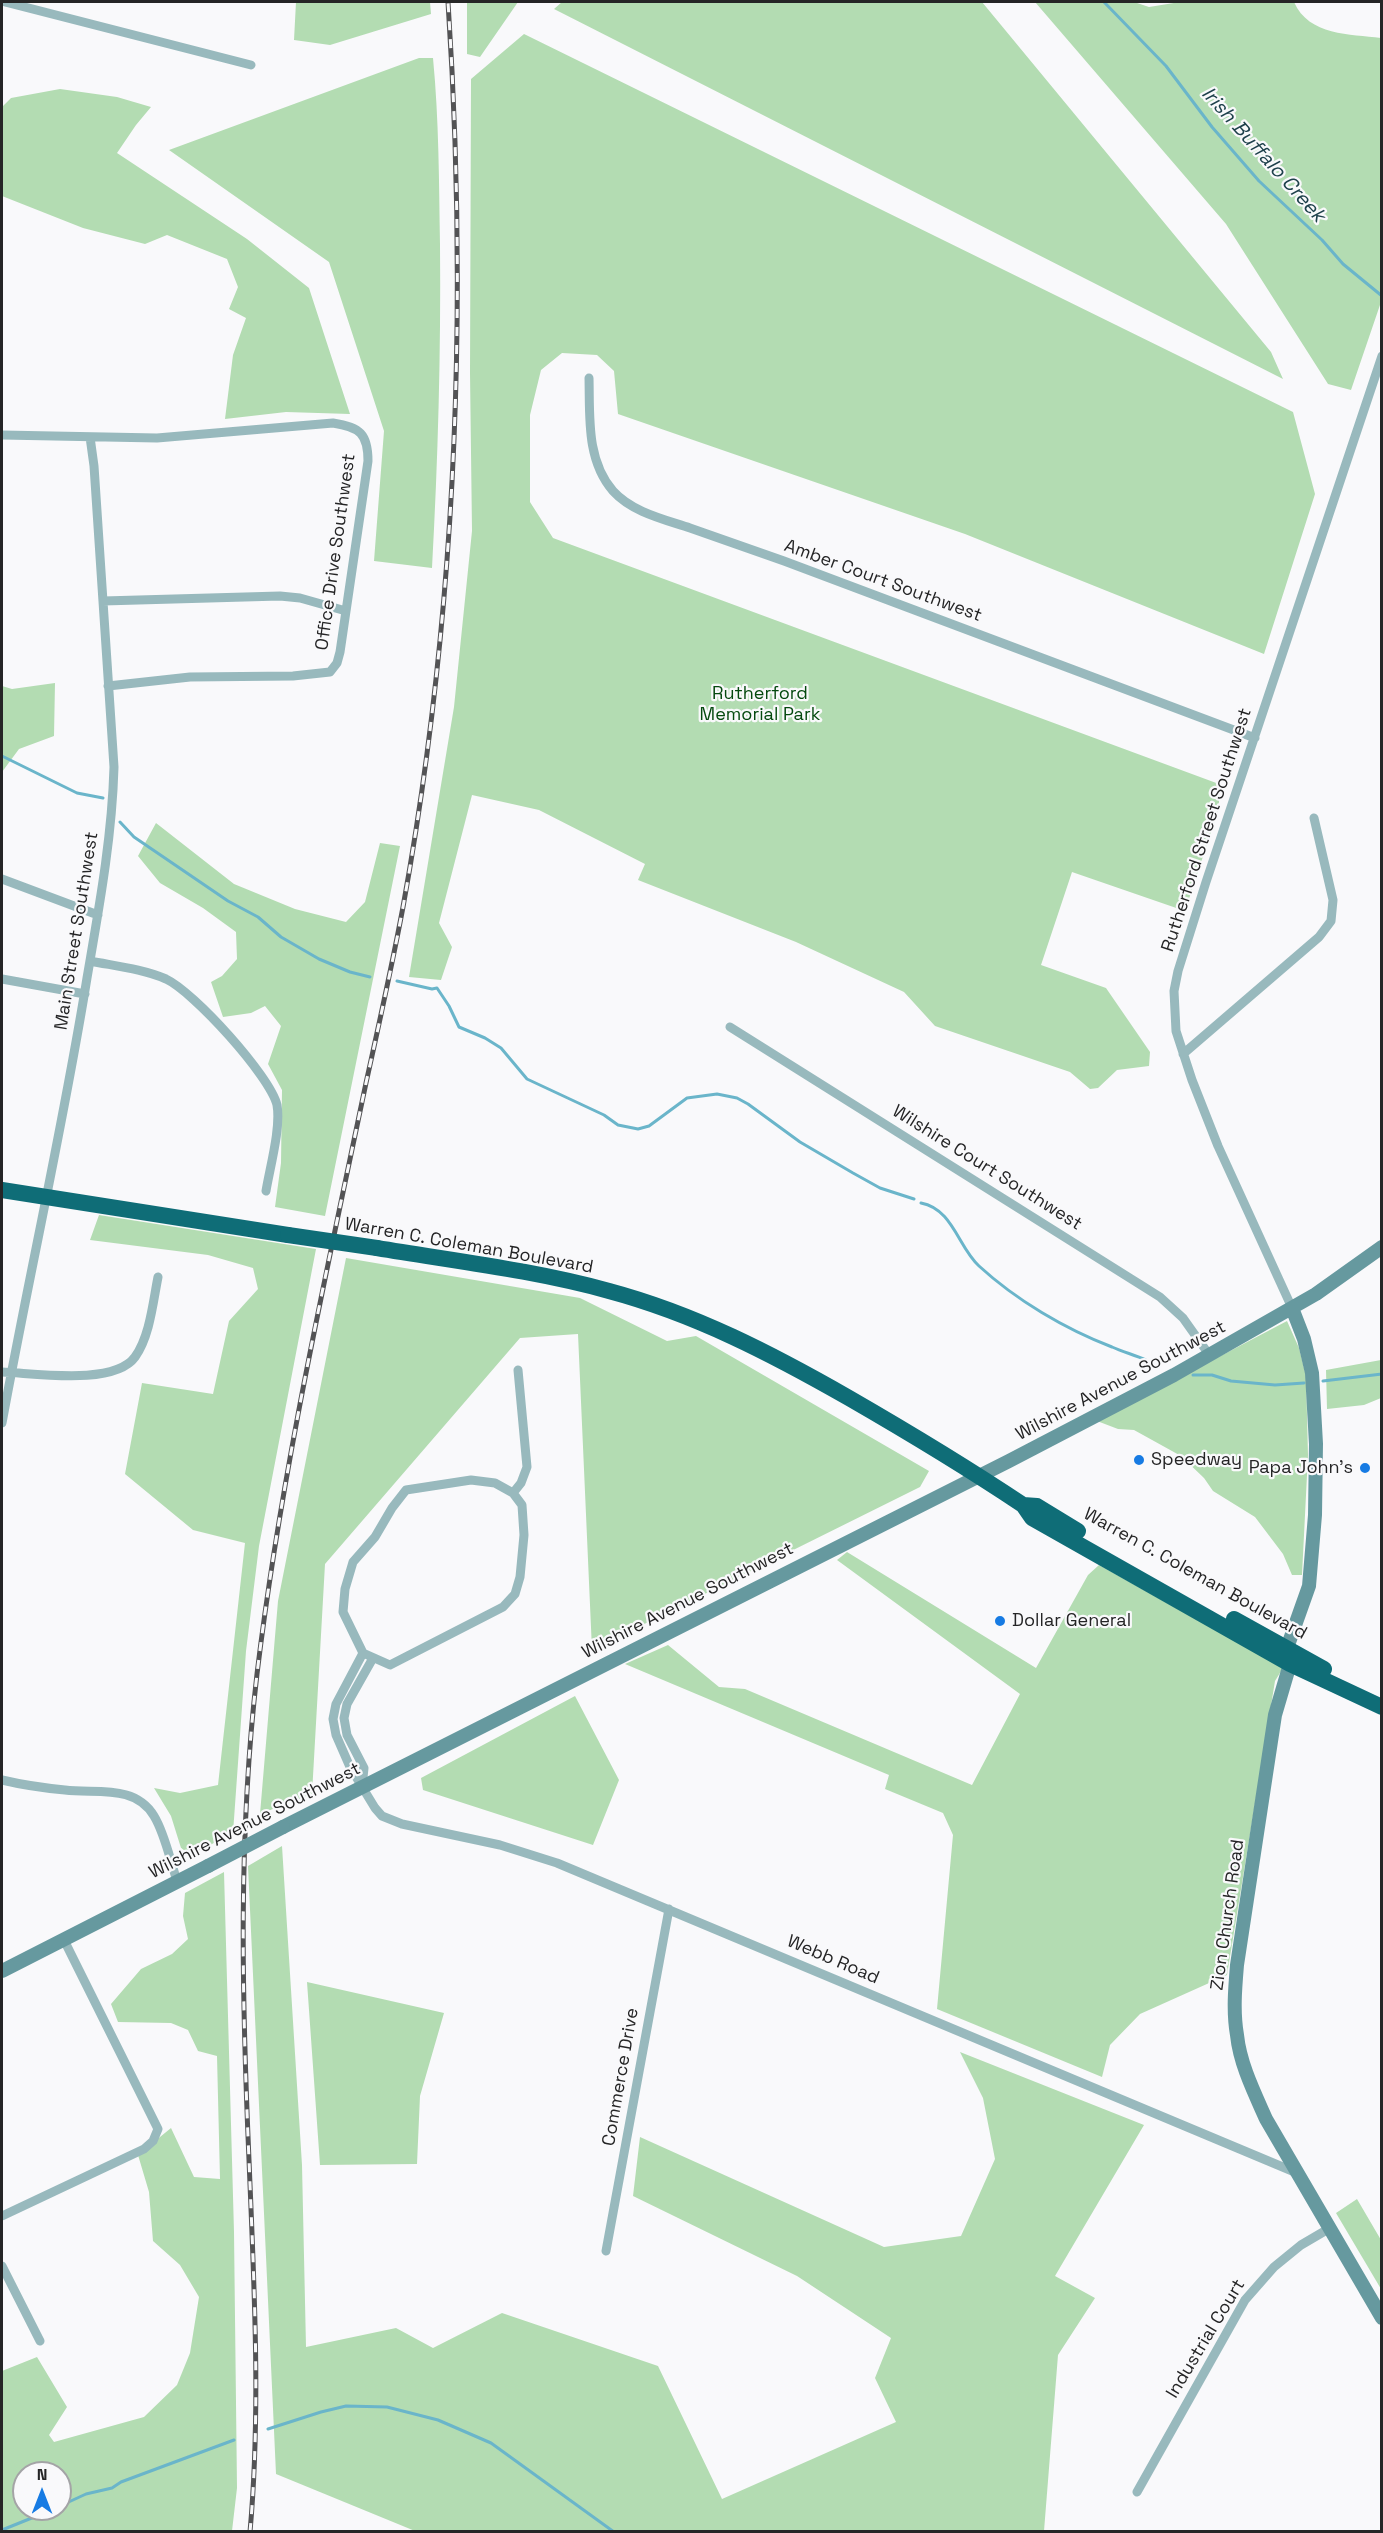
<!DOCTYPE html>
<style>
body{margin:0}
#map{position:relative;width:1383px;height:2533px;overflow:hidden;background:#f9f9fb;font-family:"Space Grotesk",sans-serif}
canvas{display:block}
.frame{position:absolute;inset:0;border:3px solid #252526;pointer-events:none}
.north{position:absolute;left:12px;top:2461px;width:60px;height:60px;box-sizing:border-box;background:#f9f9fb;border:2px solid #a4a4a6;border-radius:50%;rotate:0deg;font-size:16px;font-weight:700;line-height:24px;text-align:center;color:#252526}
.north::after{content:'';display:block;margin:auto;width:21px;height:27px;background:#177be3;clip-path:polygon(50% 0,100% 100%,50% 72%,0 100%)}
</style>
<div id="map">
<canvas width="1383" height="2533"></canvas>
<div class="frame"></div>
<div class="north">N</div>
</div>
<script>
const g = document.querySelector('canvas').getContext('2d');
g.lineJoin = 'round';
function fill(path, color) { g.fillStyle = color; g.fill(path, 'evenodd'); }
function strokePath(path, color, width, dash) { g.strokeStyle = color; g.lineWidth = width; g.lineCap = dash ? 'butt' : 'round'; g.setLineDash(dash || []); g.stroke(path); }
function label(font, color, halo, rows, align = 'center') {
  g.font = font + ' "Space Grotesk",sans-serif'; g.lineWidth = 4.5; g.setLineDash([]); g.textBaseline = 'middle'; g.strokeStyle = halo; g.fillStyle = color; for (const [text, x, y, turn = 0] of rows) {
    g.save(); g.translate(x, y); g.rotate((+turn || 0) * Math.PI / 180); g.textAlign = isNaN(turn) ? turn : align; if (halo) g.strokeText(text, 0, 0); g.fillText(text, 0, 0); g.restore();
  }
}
fill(new Path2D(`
 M296 2H430L431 14 330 45 294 40Z
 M467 2H518L480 57 467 54Z
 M562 2H982L1271 352 1283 379 554 9Z
 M1035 2H1134L1149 7 1180 2H1294C1309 36 1350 34 1381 38V302L1351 390 1328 384 1226 224Z
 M524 34 1293 412 1315 494 1264 654 965 534 618 414 614 371 597 355 562 353 541 370 530 415V502L553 538 1219 784V808L1185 911 1072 872 1041 965 1106 988 1150 1052 1149 1066 1117 1070 1098 1088 1090 1089 1070 1072 935 1026 904 992 796 942 638 880 645 864 539 810 472 795 439 923 452 947 441 980 409 977 454 707 472 531 470 373 471 79Z
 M419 58H433C439 120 439 182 440 245 441 352 438 460 432 568L374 561 384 431 329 262 169 150Z
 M60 89 117 97 151 107 136 125 117 153 247 239 309 288 350 414 286 412 225 419 233 355 246 318 229 309 238 287 227 259 167 235 145 244 83 228 2 196V107L11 98Z
 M55 683 54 736 19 749 2 772V686L12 689Z
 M156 823 234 884 295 909 346 922 365 902 380 843 400 846 325 1216 275 1207 281 1163 282 1090 268 1064 281 1026 265 1006 251 1013 223 1017 211 982 222 976 237 959 236 932 203 908 160 883 138 856Z
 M99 1215 316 1249 259 1546 246 1651 233 1833 191 1855 181 1848 171 1816 154 1788 180 1793 218 1785 245 1543 193 1530 125 1474 142 1383 213 1394 229 1321 258 1289 253 1268 208 1255 90 1240Z
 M346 1258 580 1298 667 1341 696 1336 929 1471 920 1487 592 1650 578 1334 520 1338 325 1564 312 1794 260 1814 278 1601Z
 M1287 1321 1299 1348 1306 1376 1308 1455 1302 1575H1292L1283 1554 1255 1517 1213 1491 1204 1478 1181 1456 1134 1430 1118 1429 1097 1421Z
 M1381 1360V1398L1364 1405 1327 1409 1326 1370Z
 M847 1552 1036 1668 1088 1575 1099 1565 1283 1668 1275 1681 1227 1975 1140 2014 1110 2045 1102 2077 937 2009 953 1835 943 1813 885 1789 889 1775 625 1664 668 1645 719 1687 745 1689 972 1785 1020 1694 837 1560Z
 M575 1696 619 1780 593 1845 423 1790 421 1778Z
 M282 1846 302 2165 306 2347 396 2328 433 2348 502 2313 658 2366 722 2499 896 2422 875 2378 891 2338 797 2276 633 2196 640 2137 884 2247 961 2236 995 2159 983 2098 960 2052 1144 2125 1055 2276 1095 2298 1058 2355 1044 2531H415L276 2474 248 1866Z
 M224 1872 234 2232 237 2488 232 2531 2 2532V2371L37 2357 67 2407 49 2435 54 2442 144 2417 177 2385 190 2353 199 2297 180 2265 153 2241 149 2192 138 2155 171 2128 194 2177 220 2179 217 2056 198 2051 188 2030 171 2023 118 2022 111 2004 141 1969 172 1954 188 1939 183 1916 185 1893ZM24 2473H60V2509H24Z
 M307 1982 444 2013 420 2096 417 2164 320 2165Z
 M1357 2199 1381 2240V2289L1336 2213Z`), '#b3dcb2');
strokePath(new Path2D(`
 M1104 2 1166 66 1212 127 1259 181 1322 240 1343 264 1382 296
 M2 756 77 793 103 798
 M120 822 134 837 228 901 258 917 281 937 319 959 350 972 370 977
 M397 981 432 989 437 988 449 1006 459 1027 485 1038 501 1048 527 1079 604 1115 618 1125 638 1129 649 1126 687 1098 717 1094 737 1098 748 1104 800 1142 853 1173 880 1188 914 1199
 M921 1203C953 1209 958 1247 979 1266 1016 1300 1065 1329 1112 1347 1123 1352 1135 1355 1146 1360
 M1193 1375H1212L1231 1381 1275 1385 1304 1383
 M1323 1381 1382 1374
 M268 2429 321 2412 346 2406 387 2407 438 2420 491 2443 614 2532
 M60 2506 86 2494 112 2488 121 2482 234 2440
 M2 2530 54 2509`), '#6ab5ca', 3);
strokePath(new Path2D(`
 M5 2 251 65
 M589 378C590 416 586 460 613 491 632 512 663 519 690 528 721 539 752 550 784 561 941 619 1098 680 1255 738
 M2 435 157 438 333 423C360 427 368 434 368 461L340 652 337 663 330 672 293 676 190 677 108 686
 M103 601 280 596 300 598 346 611
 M2 879 98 915
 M90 961C115 966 143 969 166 979 194 992 270 1076 277 1105 281 1128 270 1167 266 1191
 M2 979 85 994
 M730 1027 1160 1297 1183 1318 1210 1356
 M1183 1054 1319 937 1331 921 1333 900 1314 818
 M1292 1308 1218 1146 1192 1080 1176 1031 1174 991 1178 971 1206 882 1382 356
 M2 1372C34 1373 114 1386 135 1357 150 1336 153 1302 158 1277
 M2 1423C29 1275 63 1127 87 978 99 908 112 838 114 767L94 466 90 437
 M471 1480 495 1483 513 1493 522 1505 524 1535 520 1577 515 1594 503 1607 390 1665 363 1653 343 1612 345 1589 353 1562 375 1537 392 1508 406 1490Z
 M513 1493 521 1483 527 1467 518 1370
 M363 1653 336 1704 333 1719 336 1735 350 1767 375 1808 382 1816 402 1824 500 1845 557 1863 1297 2173
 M2 1780C23 1785 44 1788 65 1790 96 1794 135 1784 154 1816 165 1834 170 1860 177 1881
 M362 1787 364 1768 347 1735 344 1718 347 1704 373 1658
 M2 2216 144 2149 153 2141 158 2129 64 1940
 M606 2251 669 1909
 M2 2266 40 2341
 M1137 2492 1245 2300 1274 2267 1301 2245 1330 2228`), '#98b9bd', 9);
strokePath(new Path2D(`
 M1287 1648 1309 1586 1315 1515 1316 1444 1312 1373 1304 1339 1292 1308
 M1290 1664 1275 1715 1237 1965C1235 1989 1233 2012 1237 2035 1240 2064 1254 2092 1266 2119L1382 2318
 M283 1827 1009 1461 1174 1375 1316 1294 1382 1247
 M2 1971 208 1866`), '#66999f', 14);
strokePath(new Path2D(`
 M2 1190 288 1235
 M377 1248C454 1261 533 1270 609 1291 695 1314 772 1354 849 1398 908 1432 966 1467 1023 1505L1032 1518 1290 1664 1382 1707
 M1023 1505 1037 1506 1078 1531
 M1234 1619 1324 1669`), '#0f6d77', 16);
const rail = new Path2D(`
 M250 2532C261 2408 254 2284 249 2160 242 1999 238 1836 257 1674 281 1475 325 1279 366 1083 379 1024 392 966 403 907 457 609 468 304 448 2`);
strokePath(rail, '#535355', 5);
strokePath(rail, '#f9f9fb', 3, [9]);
strokePath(new Path2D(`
 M208 1866 283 1827`), '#66999f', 14);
strokePath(new Path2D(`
 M288 1235 377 1248`), '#0f6d77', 16);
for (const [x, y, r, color] of [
 [1139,1460,6,"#177be3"],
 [1365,1468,6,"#177be3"],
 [1000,1621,6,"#177be3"]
]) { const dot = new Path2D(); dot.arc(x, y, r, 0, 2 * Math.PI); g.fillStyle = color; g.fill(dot); strokePath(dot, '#f9f9fb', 2); }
label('18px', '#252526', '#f9f9fb', [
 ["Office Drive Southwest",336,552,-82],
 ["Amber Court Southwest",883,581,20],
 ["Rutherford Street Southwest",1207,830,-72],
 ["Main Street Southwest",77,931,-81],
 ["Wilshire Court Southwest",987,1168,32],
 ["Warren C. Coleman Boulevard",469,1246,10],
 ["Wilshire Avenue Southwest",1121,1381,-28],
 ["Warren C. Coleman Boulevard",1195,1574,29],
 ["Wilshire Avenue Southwest",688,1601,-27],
 ["Wilshire Avenue Southwest",255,1821,-27],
 ["Zion Church Road",1228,1915,-82],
 ["Webb Road",833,1960,23],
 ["Commerce Drive",621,2077,-80],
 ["Industrial Court",1206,2339,-59]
]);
label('18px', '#04490e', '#f9f9fb', [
 ["Rutherford",760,694],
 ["Memorial Park",760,715]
]);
label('18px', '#252526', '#f9f9fb', [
 ["Speedway",1151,1460],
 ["Papa John's",1353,1468,"right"],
 ["Dollar General",1012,1621]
], 'left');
label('italic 20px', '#1e414b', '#f9f9fb', [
 ["Irish Buffalo Creek",1263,155,48]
]);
</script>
